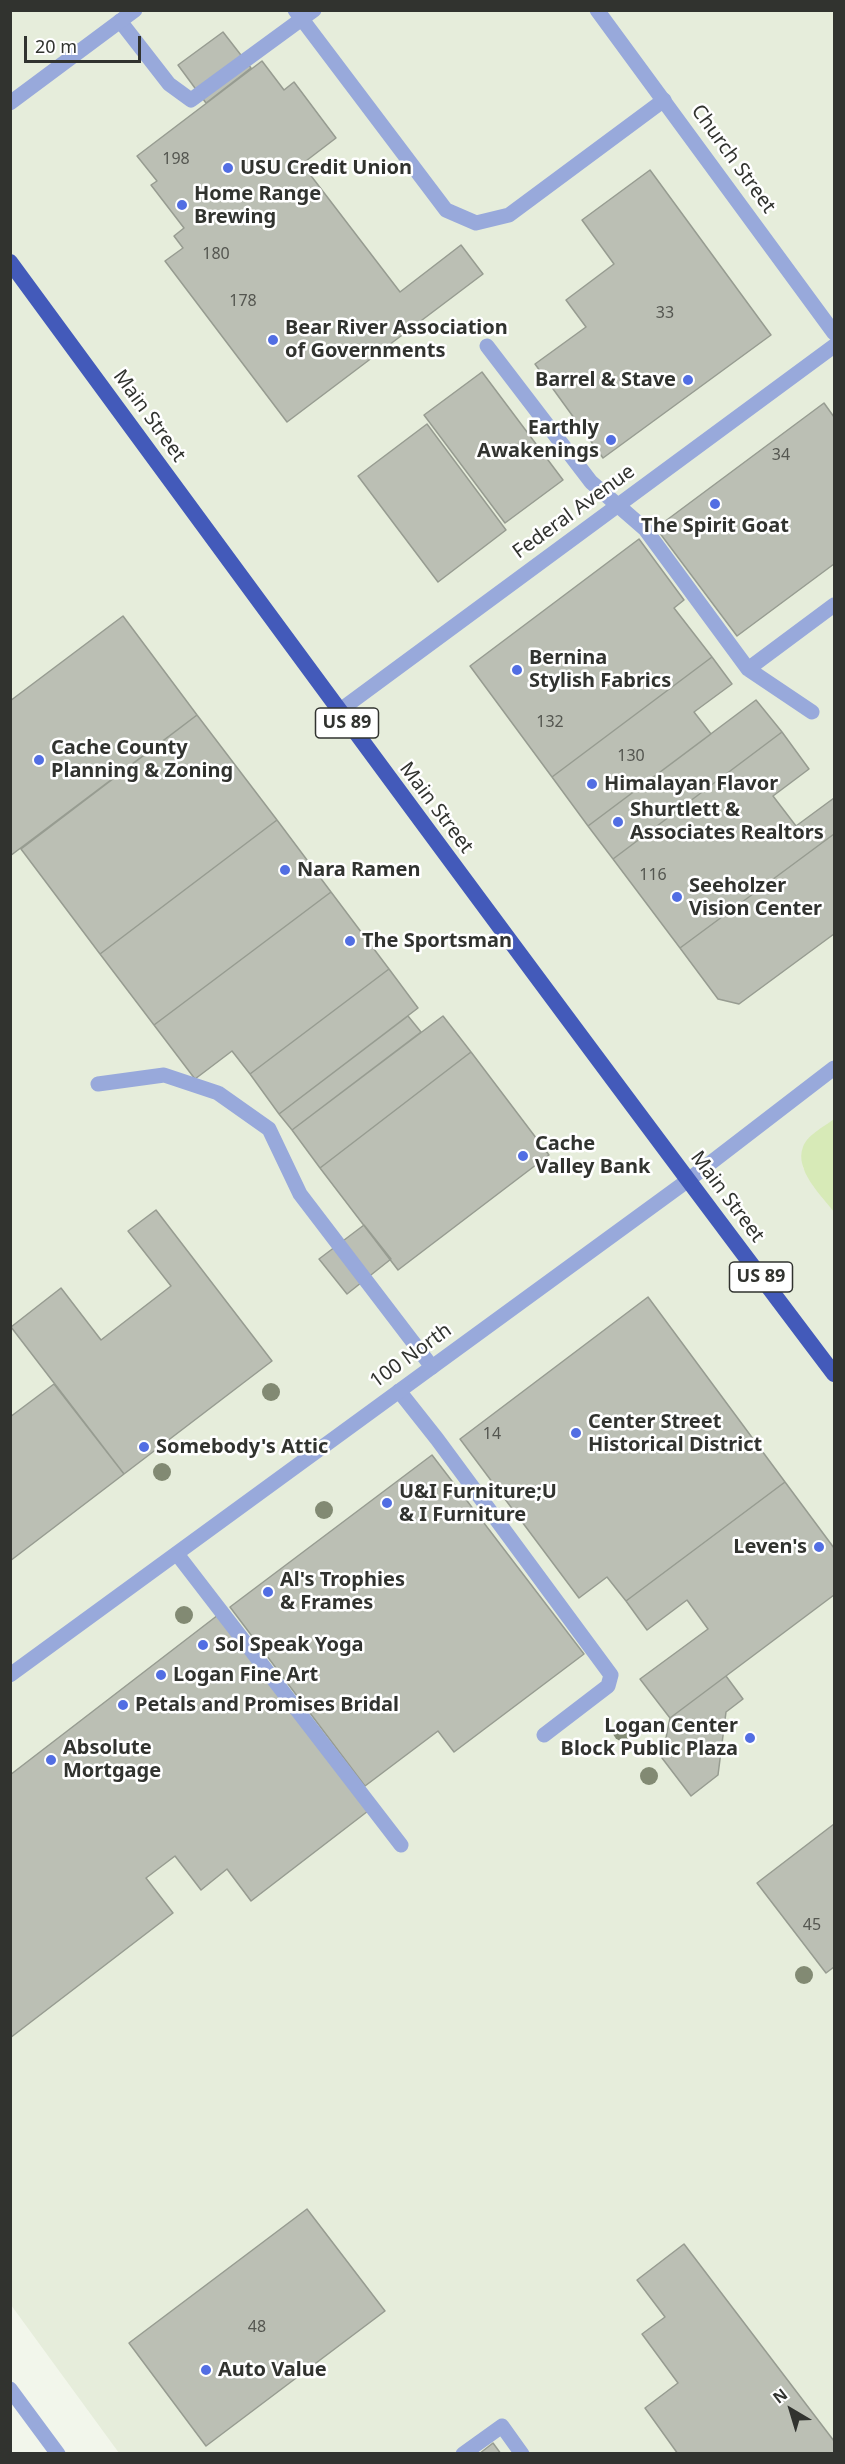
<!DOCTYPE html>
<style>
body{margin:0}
#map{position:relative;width:845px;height:2464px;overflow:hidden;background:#f2f6eb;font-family:"Noto Sans",sans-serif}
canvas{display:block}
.frame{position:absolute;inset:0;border:12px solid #31332f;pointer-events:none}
.north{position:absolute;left:761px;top:2380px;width:60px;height:60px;-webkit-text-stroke:4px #fff;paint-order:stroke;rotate:322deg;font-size:16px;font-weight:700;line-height:24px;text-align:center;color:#31332f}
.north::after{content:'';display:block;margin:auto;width:21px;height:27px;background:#31332f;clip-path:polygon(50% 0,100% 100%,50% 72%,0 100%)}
.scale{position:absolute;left:24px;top:36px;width:117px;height:27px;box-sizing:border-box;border:3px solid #31332f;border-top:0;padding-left:8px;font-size:18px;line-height:21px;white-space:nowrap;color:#31332f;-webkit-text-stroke:4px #fff;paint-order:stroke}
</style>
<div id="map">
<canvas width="845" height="2464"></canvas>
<div class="frame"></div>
<div class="north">N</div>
<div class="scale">20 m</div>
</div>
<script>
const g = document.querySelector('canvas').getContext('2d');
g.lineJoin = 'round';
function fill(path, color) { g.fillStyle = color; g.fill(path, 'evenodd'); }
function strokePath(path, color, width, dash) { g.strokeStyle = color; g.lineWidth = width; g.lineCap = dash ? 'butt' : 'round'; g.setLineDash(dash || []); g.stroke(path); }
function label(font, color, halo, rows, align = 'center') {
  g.font = font + ' "Noto Sans",sans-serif'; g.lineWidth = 5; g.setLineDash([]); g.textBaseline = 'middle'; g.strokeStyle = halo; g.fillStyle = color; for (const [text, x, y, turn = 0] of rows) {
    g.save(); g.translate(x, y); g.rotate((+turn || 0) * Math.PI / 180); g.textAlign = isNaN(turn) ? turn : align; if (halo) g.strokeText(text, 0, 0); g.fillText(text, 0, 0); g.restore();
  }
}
fill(new Path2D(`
 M10 11H834V1119L811 1137 802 1157 803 1168 834 1212V2453H119L11 2305Z`), '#e6eddb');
fill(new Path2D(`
 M834 1119V1212C822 1196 794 1170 803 1147 807 1135 825 1126 834 1119Z`), '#d7eab7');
const building = new Path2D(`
 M223 32 251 68 206 103 178 65Z
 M262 61 284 90 294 82 336 138 302 164 400 292 461 245 483 274 287 422 165 261 183 248 174 236 184 228 151 185 157 181 137 156Z
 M650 170 771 335 603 458 535 364 586 327 566 300 614 264 582 220Z
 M482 372 563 480 505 523 424 415Z
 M824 403 834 417V564L737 636 656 528Z
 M427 424 506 530 438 582 358 476Z
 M639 539 684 600 674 608 712 657 552 777 470 666Z
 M123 616 197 715 10 856V701Z
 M712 657 732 684 694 712 711 734 588 826 552 777Z
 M756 700 782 732 613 859 588 826Z
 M197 715 277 820 100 954 21 849Z
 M782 732 809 769 773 796 796 826 834 798V834L680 948 613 859Z
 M277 820 331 892 154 1025 100 954Z
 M834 834V934L739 1004 718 999 680 948Z
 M331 892 389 969 250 1074 232 1051 195 1079 154 1025Z
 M389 969 418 1008 279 1114 250 1074Z
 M408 1016 421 1032 292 1130 279 1114Z
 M443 1016 471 1052 320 1168 292 1130Z
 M471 1052 549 1155 398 1270 320 1168Z
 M156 1210 272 1361 124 1474 11 1327 61 1288 101 1340 171 1286 128 1231Z
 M364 1225 391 1259 347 1294 319 1259Z
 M648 1297 785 1482 626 1601 607 1577 579 1598 460 1439Z
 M54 1384 124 1474 10 1561V1417Z
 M432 1455 584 1654 454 1752 438 1731 365 1786 230 1607Z
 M785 1482 834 1548V1595L670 1718 640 1679 708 1629 687 1600 647 1630 626 1601Z
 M218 1615 368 1811 251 1901 227 1869 201 1890 175 1856 146 1878 173 1913 10 2038V1775Z
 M726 1676 743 1699 726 1712 718 1775 691 1796 662 1758 670 1718Z
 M834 1824V1967L826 1973 757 1883Z
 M307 2209 385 2311 206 2446 129 2343Z
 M684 2244 834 2441V2454H678L645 2408 678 2383 642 2334 665 2317 637 2280Z
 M493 2443 501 2454H479Z`);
fill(building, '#bbbfb4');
strokePath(building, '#979c91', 1.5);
strokePath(new Path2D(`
 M295 10 446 210 476 223 509 215 664 100
 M120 21 169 84 191 100 314 10
 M487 346 591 482 645 529 748 669 812 712
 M748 669 834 605
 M98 1084 164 1075 218 1093 269 1129 300 1194 432 1367
 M399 1391 437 1439 611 1675 608 1686 544 1735
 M177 1554 401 1845
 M463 2454 502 2426 522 2454`), '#98a9db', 15);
strokePath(new Path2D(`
 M597 10 834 333
 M339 711 834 346`), '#98a9db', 15);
strokePath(new Path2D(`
 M10 103 135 10
 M10 1675 687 1181 834 1068
 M10 2389 58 2454`), '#98a9db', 15);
strokePath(new Path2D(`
 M10 262C283 634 556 1006 834 1374`), '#435aba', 16);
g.fillStyle = '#828a73';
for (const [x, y] of [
 [271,1392],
 [162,1472],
 [324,1510],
 [184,1615],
 [622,1732],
 [649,1776],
 [804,1975]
]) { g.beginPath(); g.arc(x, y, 9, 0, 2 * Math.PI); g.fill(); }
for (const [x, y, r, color] of [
 [228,168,6,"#526ee3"],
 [182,205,6,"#526ee3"],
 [273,340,6,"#526ee3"],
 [688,380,6,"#526ee3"],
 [611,440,6,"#526ee3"],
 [715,504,6,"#526ee3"],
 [517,670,6,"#526ee3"],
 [39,760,6,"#526ee3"],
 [592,784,6,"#526ee3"],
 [618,822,6,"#526ee3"],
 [285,870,6,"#526ee3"],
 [677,897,6,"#526ee3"],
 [350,941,6,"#526ee3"],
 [523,1156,6,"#526ee3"],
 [576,1433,6,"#526ee3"],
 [144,1447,6,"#526ee3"],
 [387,1503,6,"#526ee3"],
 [819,1547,6,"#526ee3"],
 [268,1592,6,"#526ee3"],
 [203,1645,6,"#526ee3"],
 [161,1675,6,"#526ee3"],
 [123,1705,6,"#526ee3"],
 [750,1738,6,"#526ee3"],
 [51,1760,6,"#526ee3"],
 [206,2370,6,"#526ee3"]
]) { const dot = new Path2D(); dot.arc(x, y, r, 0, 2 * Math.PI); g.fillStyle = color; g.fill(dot); strokePath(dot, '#fff', 2); }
label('16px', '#545650', null, [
 ["198",176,159],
 ["180",216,254],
 ["178",243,301],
 ["33",665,313],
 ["34",781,455],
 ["132",550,722],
 ["130",631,756],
 ["116",653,875],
 ["14",492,1434],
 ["45",812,1925],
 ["48",257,2327]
]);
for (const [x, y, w] of [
 [347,723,63],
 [761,1277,63]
]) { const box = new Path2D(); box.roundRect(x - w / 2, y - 15, w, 30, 4.5); g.fillStyle = '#fff'; g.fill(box); strokePath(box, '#31332f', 1.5); }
label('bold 18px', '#31332f', null, [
 ["US 89",347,723],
 ["US 89",761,1277]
]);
label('20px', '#31332f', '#fff', [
 ["Church Street",733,159,54],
 ["Main Street",149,416,54],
 ["Federal Avenue",574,512,-36],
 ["Main Street",436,808,53],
 ["Main Street",727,1197,53],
 ["100 North",411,1356,-36]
]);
label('bold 20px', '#31332f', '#fff', [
 ["USU Credit Union",240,168],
 ["Home Range",194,194],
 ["Brewing",194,217],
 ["Bear River Association",285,328],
 ["of Governments",285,351],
 ["Barrel & Stave",676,380,"right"],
 ["Earthly",599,428,"right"],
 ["Awakenings",599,451,"right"],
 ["The Spirit Goat",715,526,"center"],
 ["Bernina",529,658],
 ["Stylish Fabrics",529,681],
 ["Cache County",51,748],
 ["Planning & Zoning",51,771],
 ["Himalayan Flavor",604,784],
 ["Shurtlett &",630,810],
 ["Associates Realtors",630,833],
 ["Nara Ramen",297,870],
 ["Seeholzer",689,886],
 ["Vision Center",689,909],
 ["The Sportsman",362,941],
 ["Cache",535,1144],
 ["Valley Bank",535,1167],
 ["Center Street",588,1422],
 ["Historical District",588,1445],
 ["Somebody's Attic",156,1447],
 ["U&I Furniture;U",399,1492],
 ["& I Furniture",399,1515],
 ["Leven's",807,1547,"right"],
 ["Al's Trophies",280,1580],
 ["& Frames",280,1603],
 ["Sol Speak Yoga",215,1645],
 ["Logan Fine Art",173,1675],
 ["Petals and Promises Bridal",135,1705],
 ["Logan Center",738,1726,"right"],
 ["Block Public Plaza",738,1749,"right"],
 ["Absolute",63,1748],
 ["Mortgage",63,1771],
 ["Auto Value",218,2370]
], 'left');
</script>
